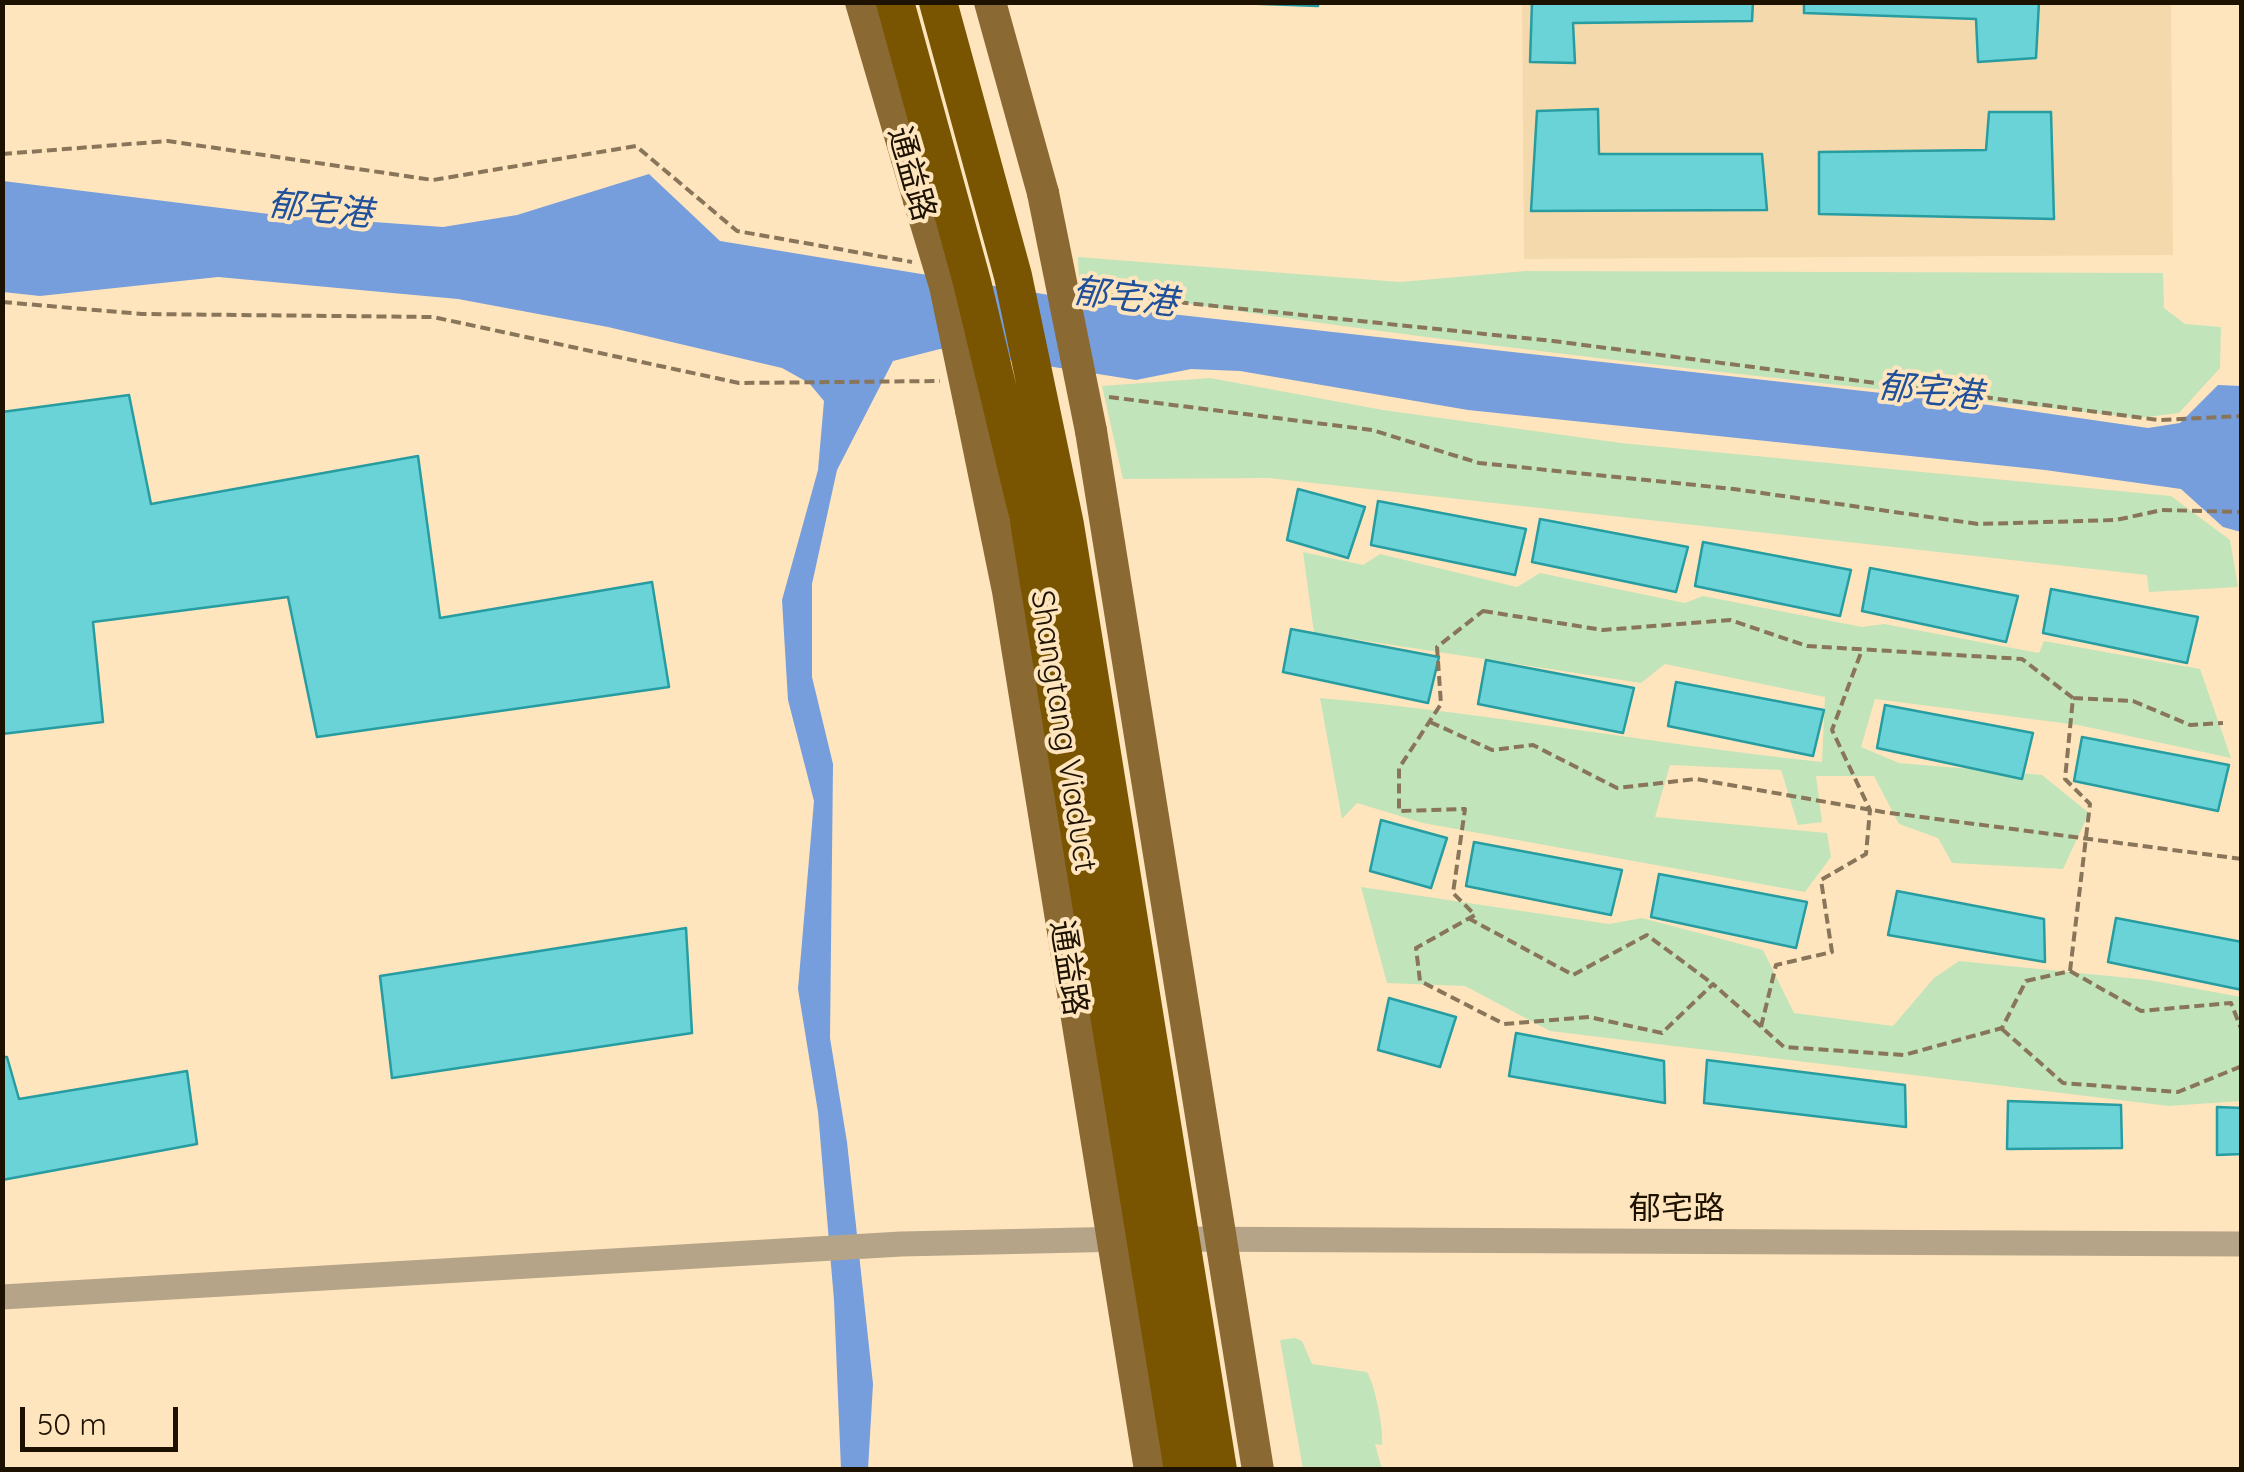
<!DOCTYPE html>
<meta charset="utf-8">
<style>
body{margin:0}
#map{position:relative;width:2244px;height:1472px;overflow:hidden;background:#fee5bd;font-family:Quicksand,sans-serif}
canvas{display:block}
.frame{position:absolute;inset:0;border:5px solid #1d1100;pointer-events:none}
.scale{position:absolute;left:20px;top:1407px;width:158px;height:45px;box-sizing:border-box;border:5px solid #1d1100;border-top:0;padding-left:12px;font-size:30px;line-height:35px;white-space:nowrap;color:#1d1100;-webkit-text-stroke:8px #fee5bd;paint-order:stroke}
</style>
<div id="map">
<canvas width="2244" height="1472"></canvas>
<div class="frame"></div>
<div class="scale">50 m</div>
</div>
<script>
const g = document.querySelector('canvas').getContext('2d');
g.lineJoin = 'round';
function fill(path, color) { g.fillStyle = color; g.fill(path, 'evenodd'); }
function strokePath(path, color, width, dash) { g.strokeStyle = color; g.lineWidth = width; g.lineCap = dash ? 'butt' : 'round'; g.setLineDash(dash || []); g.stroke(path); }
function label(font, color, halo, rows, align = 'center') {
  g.font = font + ' Quicksand,"Noto Sans SC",sans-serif'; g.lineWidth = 8; g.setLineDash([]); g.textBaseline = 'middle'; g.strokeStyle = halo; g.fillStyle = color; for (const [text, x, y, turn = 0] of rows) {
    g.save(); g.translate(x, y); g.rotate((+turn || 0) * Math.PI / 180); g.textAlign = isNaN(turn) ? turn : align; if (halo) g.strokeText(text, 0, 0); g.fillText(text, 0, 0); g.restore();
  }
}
fill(new Path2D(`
 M1522 3H2171L2173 255 1524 259Z`), '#f4d9ac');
fill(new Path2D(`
 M1078 257 1400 282 1526 271 2163 273 2164 308 2185 324 2221 327 2220 368 2179 413 2139 418C1786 378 1430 345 1079 286Z
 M1210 378 1383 410 1621 443 2171 496 2230 540 2238 587 2149 592 2147 575 1268 478 1123 479 1102 386Z
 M1303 552 1363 565 1380 554 1517 587 1540 573 1685 603 1703 596 1862 627 1884 624 2039 653 2044 641 2200 669 2231 758 2078 725 1875 699 1861 747 1899 763 2042 775 2089 813 2063 869 1952 863 1938 838 1899 824 1874 776H1816L1822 822 1798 825 1781 770 1670 765 1655 817 1827 833 1831 857 1805 892 1423 823 1357 803 1342 819 1320 698C1488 713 1654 744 1822 762L1825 697 1665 664 1641 683 1314 633Z
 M1361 887 1609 924 1642 918 1763 950 1794 1013 1893 1026 1934 978 1959 961 2149 980 2241 997V1101L2169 1106 1550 1031 1465 986 1387 983Z
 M1295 1338 1302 1341 1312 1364 1367 1372C1375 1384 1384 1431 1382 1445L1375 1444 1382 1469H1303L1280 1340Z`), '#c2e4ba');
fill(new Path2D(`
 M649 174 720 241 1153 312 1989 405 2148 428 2180 423 2218 385 2241 386V532L2223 527 2181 489 2045 470 1468 410 1240 371 1191 369 1136 380 940 349 893 361 837 470 812 584V677L833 764 830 1038 847 1142 873 1384 868 1469H841L834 1300 818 1112 798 989 814 801 788 700 782 600 818 470 824 401 809 383 782 368 608 327 458 299 218 277 40 296 3 292V181L277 215 443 227 517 215Z`), '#769ddc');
const building = new Path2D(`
 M1207 2H1318V6Z
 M1532 2H1753L1752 21 1573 23 1575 63 1530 62Z
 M1804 2H2039L2036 58 1978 62 1976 19 1804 13Z
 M1598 109 1599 154H1762L1767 210 1531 211 1537 111Z
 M1989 112H2051L2054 219 1819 214V152L1986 150Z
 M129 395 151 504 418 456 440 618 652 582 669 687 317 737 288 597 93 622 103 722 2 734V412Z
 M1298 489 1365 507 1348 558 1287 540Z
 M1378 501 1526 529 1515 575 1371 545Z
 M1540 519 1688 547 1676 592 1532 562Z
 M1703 542 1851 570 1840 616 1695 586Z
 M1870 568 2018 596 2006 642 1862 611Z
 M2051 589 2198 617 2187 663 2043 633Z
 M1291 629 1439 657 1428 703 1283 672Z
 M1486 660 1634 688 1623 733 1478 704Z
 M1676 682 1824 710 1813 756 1668 726Z
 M1885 705 2033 733 2022 779 1877 748Z
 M2082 737 2229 765 2218 811 2074 781Z
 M1381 820 1447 838 1431 888 1370 871Z
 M1474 842 1622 870 1611 915 1466 886Z
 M1659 874 1807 902 1796 948 1651 917Z
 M1897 891 2044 919 2045 962 1888 935Z
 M2116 918 2242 942V990L2108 962Z
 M686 928 692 1033 392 1078 380 976Z
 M1389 998 1456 1017 1440 1067 1378 1050Z
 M1516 1033 1664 1061 1665 1103 1509 1076Z
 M2 1057H7L19 1099 187 1071 197 1144 2 1180Z
 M1707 1060 1905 1085 1906 1127 1704 1103Z
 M2008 1101 2121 1105 2122 1148 2007 1149Z
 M2217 1107 2242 1108V1154L2217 1155Z`);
fill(building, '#69d3d8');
strokePath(building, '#279ca1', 2.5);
strokePath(new Path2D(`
 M2 154 168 141 433 180 636 146 737 231 912 262
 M1089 293 1553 341 2159 420 2242 416
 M2 302 142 314 433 317 739 383 940 381
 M1109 397 1372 430 1479 463 1734 489 1978 524 2116 520 2162 510 2242 512
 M1483 611 1603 630 1730 620 1807 646 2022 659 2073 698 2065 779 2090 804 2070 971 2026 981 2002 1028 1904 1055 1784 1047 1713 984 1662 1033 1589 1017 1504 1024 1420 981 1416 948 1475 915 1453 893 1465 809 1399 811V768L1441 704 1437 647Z
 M2073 698 2133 701 2190 725 2223 723
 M1430 722 1492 750 1533 745 1617 788 1696 779 1883 812 2242 859
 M1468 918 1573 975 1647 935 1713 984
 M2070 971 2141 1011 2231 1003 2242 1031
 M1761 1027 1776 965 1832 952 1821 880 1866 854 1870 810 1832 730 1862 650
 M2002 1029 2063 1083 2178 1092 2242 1066`), '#89765a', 4, [10, 5]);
strokePath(new Path2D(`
 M1167 1239 2242 1244
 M2 1297 901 1244 1127 1239`), '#b6a488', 25);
strokePath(new Path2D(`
 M861 2 919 200
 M990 2 1043 193
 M971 410 1008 591 1150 1470
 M1091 431 1258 1470`), '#8a6a32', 32);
strokePath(new Path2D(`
 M1043 193 1091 431
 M919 200 945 286 971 410`), '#8a6a32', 32);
strokePath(new Path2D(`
 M895 2 972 282 1028 515 1183 1470
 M938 2 1013 276 1065 525 1218 1470`), '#795501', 38);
label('32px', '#1d1100', '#fee5bd', [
 ["通益路",911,174,74],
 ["Shangtang Viaduct",1063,731,81],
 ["通益路",1068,968,81],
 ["郁宅路",1677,1209]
]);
label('italic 35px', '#21509b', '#fee5bd', [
 ["郁宅港",320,210,6],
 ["郁宅港",1125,298,7],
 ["郁宅港",1930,392,6]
]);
</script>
